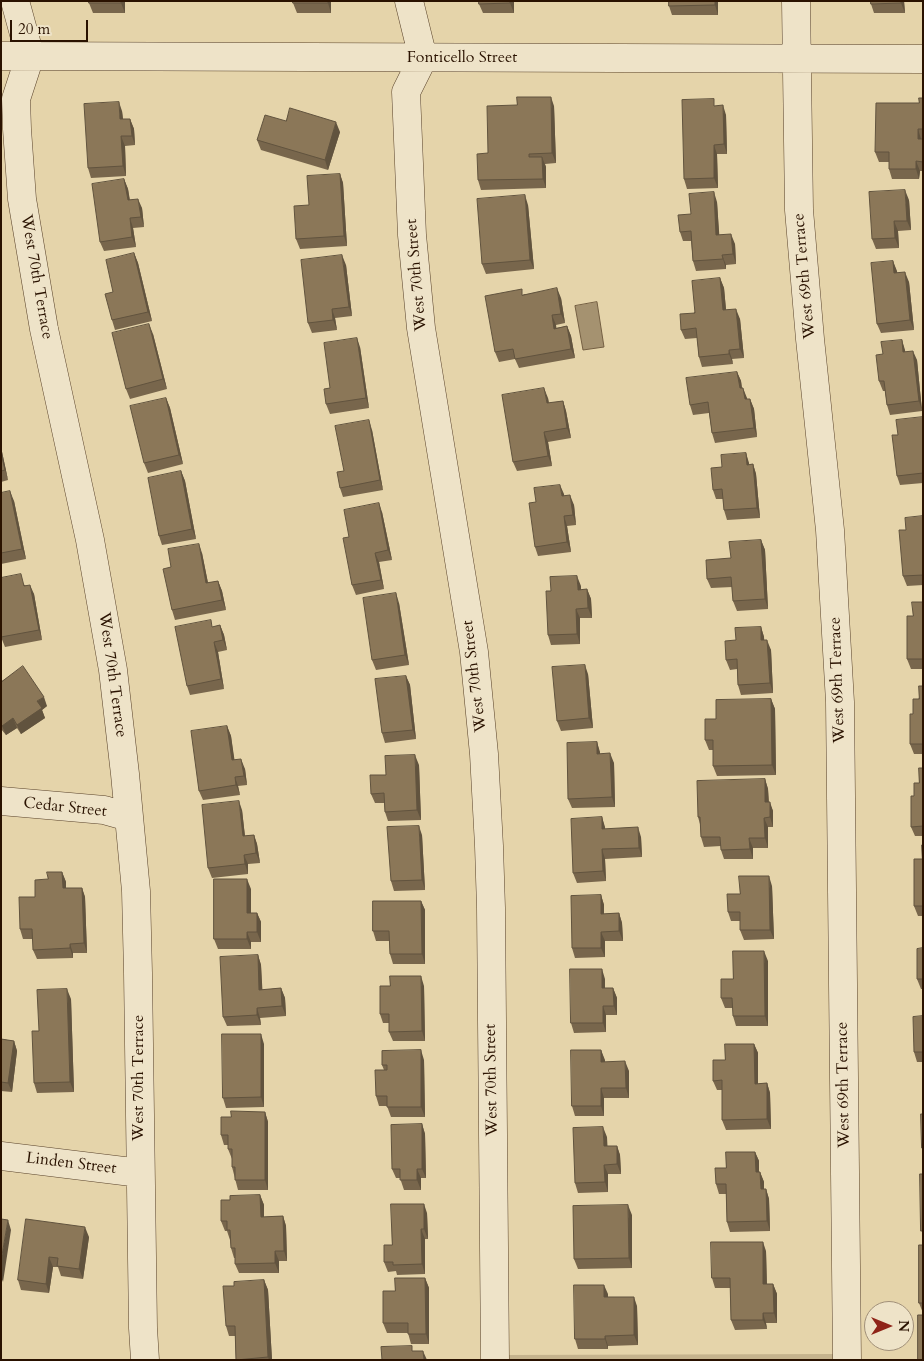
<!DOCTYPE html>
<style>
body{margin:0}
#map{position:relative;width:924px;height:1361px;overflow:hidden;background:#e5d4aa;font-family:Cardo,serif}
canvas{display:block}
.frame{position:absolute;inset:0;border:2px solid #2a1200;pointer-events:none}
.north{position:absolute;left:864px;top:1301px;width:50px;height:50px;box-sizing:border-box;background:#eee3c8;border:1px solid #a08f78;border-radius:50%;rotate:90deg;font-size:14px;font-weight:700;line-height:20px;text-align:center;color:#2a1200}
.north::after{content:'';display:block;margin:auto;width:18px;height:22px;background:#8f2418;clip-path:polygon(50% 0,100% 100%,50% 72%,0 100%)}
.scale{position:absolute;left:10px;top:20px;width:78px;height:22px;box-sizing:border-box;border:2px solid #2a1200;border-top:0;padding-left:6px;font-size:15px;line-height:18px;white-space:nowrap;color:#2a1200;-webkit-text-stroke:4px #eee3c8;paint-order:stroke}
</style>
<div id="map">
<canvas width="924" height="1361"></canvas>
<div class="frame"></div>
<div class="north">N</div>
<div class="scale">20 m</div>
</div>
<script>
const g = document.querySelector('canvas').getContext('2d');
g.lineJoin = 'round';
function fill(path, color) { g.fillStyle = color; g.fill(path, 'evenodd'); }
function strokePath(path, color, width, dash) { g.strokeStyle = color; g.lineWidth = width; g.lineCap = dash ? 'butt' : 'round'; g.setLineDash(dash || []); g.stroke(path); }
function label(font, color, halo, rows, align = 'center') {
  g.font = font + ' Cardo,serif'; g.lineWidth = 5; g.setLineDash([]); g.textBaseline = 'middle'; g.strokeStyle = halo; g.fillStyle = color; for (const [text, x, y, turn = 0] of rows) {
    g.save(); g.translate(x, y); g.rotate((+turn || 0) * Math.PI / 180); g.textAlign = isNaN(turn) ? turn : align; if (halo) g.strokeText(text, 0, 0); g.fillText(text, 0, 0); g.restore();
  }
}
fill(new Path2D(`
 M833 1354V1360H508V1355Z`), '#c5b38d');
const water = new Path2D(`
 M597 302 604 347 583 350 575 306Z`);
fill(water, '#a59270');
strokePath(water, '#745f43', 1);
const street = new Path2D(`
 M15 1 30 56 16 99 17 129 22 199 44 329 90 540 113 670 125 774 136 891 138 973 143 1328 145 1360
 M409 1 423 58 406 92 412 235 421 328 474 652 484 754 489 846 491 908 495 1360
 M796 1 799 210 810 339 830 530 840 702 847 1360
 M1 56 923 59
 M1 801 104 810 129 817
 M1 1156 140 1173`);
strokePath(street, '#59422a', 29);
strokePath(street, '#eee3c8', 28);
fill(new Path2D(`
 M125 1V13H93L89 3Z
 M331 1V13H297L293 3Z
 M479 1H514V13H483L479 4Z
 M669 1H718V15H672L669 6Z
 M904 1 905 13H874L871 4Z
 M923 98V171H920L919 179H892L889 169V162H879L875 152Z
 M554 106 556 163 545 164 546 167V188L481 190 478 180 488 153Z
 M716 106 726 115 727 154H717L718 188 687 189 684 179Z
 M122 111 123 119H130L134 129 135 145 125 146 126 176 91 178 88 168Z
 M286 121 340 132 328 170 261 150 257 140Z
 M340 174 343 183 347 246 300 249 296 239 309 205Z
 M124 179 128 189 130 200 142 208 144 227 133 228 136 247 104 251 100 242Z
 M909 200 911 230 898 231 899 248 876 249 872 239Z
 M717 202 719 235 735 244 736 264 726 265V269L696 271 693 261 691 241H683L680 232 691 214Z
 M528 205 534 269 486 274 482 264Z
 M134 253 138 263 152 321 115 330 112 320 113 292Z
 M893 261 897 273 909 282 914 330 881 333 877 324Z
 M346 265 352 316 335 318 337 330 312 333 308 323Z
 M720 278 724 288 726 310 740 319 744 358 732 359 733 364 702 367 699 357 697 338 685 339 681 330Z
 M524 294 561 298 565 323 556 325V328L567 326 571 336 575 358 519 368 515 359 499 362 495 352Z
 M153 334 167 389 130 399 126 389Z
 M902 340 905 352 917 360 922 411 890 415 887 405 885 391H883L879 381 883 354Z
 M360 347 369 408 330 414 326 404 330 388Z
 M737 372 741 381 742 388 747 399H750L754 409 757 437 715 443 712 433 709 413 693 415 690 405Z
 M166 398 170 408 183 464 148 473 144 463Z
 M548 398 549 403 563 401 566 411 571 438 548 442 552 466 517 471 513 462Z
 M923 417V483L900 485 897 476 898 435Z
 M372 430 383 490 343 497 340 488 344 471Z
 M1 447 8 480 1 482Z
 M746 453 749 465 753 464 756 474 760 518 727 520 724 510 723 499H716L713 490 722 467Z
 M181 471 185 481 196 539 162 545 159 536Z
 M1 493 14 501 26 559 1 564Z
 M564 494V496L574 505 576 525 567 526 571 552 538 556 535 547 536 502Z
 M382 512 392 560 379 562 384 589 356 595 352 585 349 537Z
 M923 516V585L907 586 903 576 906 530Z
 M761 540 765 550 768 609 737 611 733 601 732 587 711 588 707 579 731 558Z
 M202 553 208 583 218 581 222 591 226 610 175 620 172 610 171 567Z
 M1 578 25 585 34 594 42 640 5 647 1 637Z
 M581 586V590L587 589 591 599 592 618H580V644L551 645 548 635Z
 M923 602V669H911L907 659 913 616Z
 M399 603 409 665 376 670 372 660Z
 M220 625 224 635 227 650 218 652 224 689 190 695 187 686 213 627Z
 M761 627 764 637V640L771 650 773 693 741 695 738 685 737 669 730 670 726 660Z
 M588 674 593 728 561 731 557 721Z
 M406 676 410 685 416 739 385 743 382 733Z
 M1 679 2 681 47 706 42 710 45 718 21 734 17 728 6 735 1 729Z
 M923 686V754H914L910 744 913 714Z
 M771 699 775 709 776 775 717 776 713 766V750H709L705 740 716 719Z
 M227 726 231 736 234 760 245 769 247 785 238 786 240 795 203 800 199 791Z
 M597 742 600 754 614 763 615 807 572 808 568 799Z
 M419 765 421 820 388 821 385 812 384 803H375L371 794 386 775Z
 M923 768V836H915L911 827 914 796 919 783Z
 M765 779 768 789 769 802 773 811V827H768V848H753V859H724L721 850V846L704 847 701 837 700 824 698 817Z
 M242 810 245 836 254 835 257 844 260 863 248 864V874L212 878 208 868Z
 M602 817 605 829 641 837 642 857 605 859 606 881 577 883 573 873Z
 M422 835 425 890 394 891 391 881Z
 M923 845V916H918L914 906 922 859Z
 M62 872 66 882V888H82L85 897 87 953H73V958L37 959 33 950V939H23L20 929 35 897 48 879Z
 M772 886 774 939 744 940 740 930V921H731L728 912Z
 M251 889V913H257L261 922V942H251V949H218L214 939Z
 M601 895 604 905V914L619 913 622 923 623 941H605V957L575 958 572 948Z
 M421 901 425 910V964H393L390 954 389 941H376L373 931Z
 M923 948V989H921L917 979Z
 M258 955 261 965 262 990 281 988 285 998 286 1016 260 1018 261 1025 227 1026 223 1017Z
 M768 961V1026H736L733 1016V1008H725L721 998 733 979Z
 M605 979V988H613L617 998V1015H606V1032L574 1033 571 1023Z
 M390 986H424L425 1041H393L389 1032V1023H383L380 1014Z
 M71 999 74 1092 37 1093 34 1083 39 1031Z
 M923 1016V1062H917L914 1052Z
 M1 1039 14 1041 17 1051 12 1092 1 1091Z
 M264 1044V1107L226 1108 223 1098Z
 M754 1044 758 1053V1084L767 1083 770 1093 771 1129 726 1130 722 1120V1090H717L713 1081 725 1060Z
 M601 1050 605 1062 629 1071V1098H604V1116H575L572 1106Z
 M424 1060 425 1117H391L387 1106H379L376 1096 384 1070 382 1065Z
 M265 1112 268 1122V1190H238L232 1167V1159L228 1149V1145H224L221 1135 231 1117Z
 M422 1124 425 1134 426 1178H421V1190H404L400 1178H396L392 1169Z
 M607 1137V1146H617L620 1155 621 1174H608V1192L578 1193 575 1183Z
 M755 1152 759 1161V1172H760L764 1182V1189H766L769 1199 770 1231 730 1232 727 1222 726 1194H719L716 1184 726 1168Z
 M260 1195 264 1205V1217L283 1216 286 1226 287 1261H279V1273H239L235 1264V1258H234L231 1248 230 1240 227 1231H225L221 1221 230 1200Z
 M427 1213 428 1239H425V1274L397 1275 396 1271 388 1272 384 1262 392 1245Z
 M632 1215V1268L578 1269 574 1259Z
 M26 1219 89 1237 83 1279 61 1276 58 1267H53L49 1293 21 1290 18 1280Z
 M923 1245V1313L919 1303Z
 M766 1251 767 1284H773L777 1294V1323H766L767 1329 735 1330 731 1320 730 1288H715L712 1278Z
 M425 1278 429 1288V1344H411L408 1333H387L383 1323 395 1291Z
 M264 1280 268 1290 272 1360H236L235 1336H229L226 1326 234 1286Z
 M608 1294V1297L637 1306 638 1345 608 1346V1349H578L575 1339Z`), '#78664c');
fill(new Path2D(`
 M121 1H125V13L121 3Z
 M328 1H331V13L328 3Z
 M510 1H514V13L510 3Z
 M715 1H718V15L715 5Z
 M901 1H904L905 13 901 3Z
 M551 97 554 106 556 163 552 153Z
 M119 102 122 111 124 129 120 119Z
 M723 105 726 115 727 154 724 144Z
 M130 119 134 129 135 145 132 136Z
 M336 122 340 132 328 170 325 160Z
 M918 129 921 139H918Z
 M121 136 125 146 126 176 123 166Z
 M714 145 717 154 718 188 714 178Z
 M542 157 546 167V188L543 179Z
 M916 161 920 171 919 179 916 169Z
 M340 174 343 183 347 246 344 236Z
 M124 179 128 189 131 210 128 200Z
 M905 190 909 200 911 230 907 221Z
 M714 192 717 202 720 245 716 235Z
 M525 195 528 205 534 269 530 260Z
 M138 199 142 208 144 227 141 217Z
 M130 218 133 228 136 247 132 237Z
 M894 221 898 231 899 248 895 238Z
 M731 234 735 244 736 264 733 254Z
 M134 253 138 263 152 321 148 312Z
 M342 255 346 265 352 316 349 307Z
 M722 255 726 265V269L723 259Z
 M893 261 897 271 898 283 894 273Z
 M905 272 909 282 914 330 910 320Z
 M720 278 724 288 727 320 723 310Z
 M557 288 561 298 565 323 561 314Z
 M332 309 335 318 337 330 333 320Z
 M736 309 740 319 744 358 740 349Z
 M552 315 556 325 558 338 554 329Z
 M149 324 153 334 167 389 163 379Z
 M567 326 571 336 575 358 571 349Z
 M357 338 360 347 369 408 366 398Z
 M902 340 905 350 906 362 903 352Z
 M729 350 732 359 733 364 729 354Z
 M913 351 917 360 922 411 919 401Z
 M737 372 741 381 743 398 740 388Z
 M544 388 548 398 550 413 547 403Z
 M743 388 747 398 749 409 745 399Z
 M166 398 170 408 183 464 179 455Z
 M750 399 754 409 757 437 754 428Z
 M563 401 566 411 571 438 567 428Z
 M369 420 372 430 383 490 380 480Z
 M544 432 548 442 552 466 548 456Z
 M1 447 8 480 5 470 1 453Z
 M746 453 749 463 750 475 747 465Z
 M753 464 756 474 760 518 757 508Z
 M181 471 185 481 196 539 192 529Z
 M560 485 564 494 565 506 562 496Z
 M10 491 14 501 26 559 22 549Z
 M570 495 574 505 576 525 573 515Z
 M379 503 382 512 392 560 388 550Z
 M564 516 567 526 571 552 567 542Z
 M761 540 765 550 768 609 765 599Z
 M199 544 202 553 210 593 206 583Z
 M375 553 379 562 384 589 381 580Z
 M577 576 581 586V599L578 590Z
 M218 581 222 591 226 610 222 600Z
 M30 585 34 594 42 640 39 630Z
 M587 589 591 599 592 618 588 608Z
 M396 593 399 603 409 665 405 655Z
 M576 609 580 618V644L577 634Z
 M220 625 224 635 227 650 223 640Z
 M761 627 764 637 765 650 761 640Z
 M767 640 771 650 773 693 770 683Z
 M214 642 218 652 224 689 221 679Z
 M585 665 588 674 593 728 589 718Z
 M406 676 410 685 416 739 413 730Z
 M44 697 47 706 42 710 45 718 21 734 17 725 37 701Z
 M771 699 775 709 776 775 772 765Z
 M13 718 17 728 6 735 2 726Z
 M227 726 231 736 236 770 232 760Z
 M597 742 600 752V764L597 754Z
 M610 753 614 763 615 807 612 797Z
 M415 755 419 765 421 820 417 810Z
 M241 759 245 769 247 785 244 776Z
 M235 777 238 786 240 795 236 785Z
 M765 779 768 789 769 811 765 802Z
 M239 801 242 810 246 846 243 836Z
 M770 802 773 811V827L770 817Z
 M602 817 605 827 606 838 602 829Z
 M764 818 768 827V848L765 838Z
 M419 826 422 835 425 890 422 880Z
 M638 827 641 837 642 857 639 848Z
 M254 835 257 844 260 863 256 853Z
 M749 838 753 848V859L750 849Z
 M602 849 605 859 606 881 603 871Z
 M244 855 248 864V874L245 864Z
 M62 872 66 882V898L63 888Z
 M769 876 772 886 774 939 770 930Z
 M247 879 251 889V922L247 913Z
 M82 888 85 897 87 953 84 943Z
 M601 895 604 905V923L601 914Z
 M421 901 425 910V964L422 954Z
 M257 913 261 922V942L257 932Z
 M619 913 622 923 623 941 619 931Z
 M247 932 251 942V949L247 939Z
 M601 932 605 941V957L601 948Z
 M70 944 73 953V958L70 948Z
 M764 951 768 961V1026L765 1016Z
 M258 955 261 965 263 1000 259 990Z
 M602 969 605 979V998L602 988Z
 M421 976 424 986 425 1041 422 1031Z
 M281 988 285 998 286 1016 282 1006Z
 M613 988 617 998V1015L614 1006Z
 M67 989 71 999 74 1092 70 1082Z
 M603 1006 606 1015V1032L603 1023Z
 M257 1008 260 1018 261 1025 257 1015Z
 M261 1034 264 1044V1107L261 1097Z
 M14 1041 17 1051 12 1092 8 1083Z
 M754 1044 758 1053V1093L755 1084Z
 M421 1050 424 1060 425 1117 421 1107Z
 M601 1050 605 1060V1071L601 1062Z
 M625 1061 629 1071V1098L626 1088Z
 M767 1083 770 1093 771 1129 767 1119Z
 M601 1088 604 1098V1116L601 1106Z
 M265 1112 268 1122V1190L265 1180Z
 M422 1124 425 1134 426 1178 422 1169Z
 M603 1127 607 1137 608 1156 604 1146Z
 M617 1146 620 1155 621 1174 617 1164Z
 M755 1152 759 1161V1182L756 1172Z
 M604 1165 608 1174V1192L605 1182Z
 M417 1169 421 1178V1190L417 1180Z
 M760 1172 764 1182V1199L761 1189Z
 M766 1189 769 1199 770 1231 767 1221Z
 M260 1195 264 1205V1226L261 1217Z
 M424 1204 427 1213 428 1239 424 1229Z
 M628 1205 632 1215V1268L629 1258Z
 M283 1216 286 1226 287 1261 284 1251Z
 M8 1220 11 1230 3 1282 1 1277V1261Z
 M85 1227 89 1237 83 1279 79 1269Z
 M421 1229 425 1239V1274L422 1264Z
 M763 1242 766 1251 767 1294 763 1284Z
 M275 1251 279 1261V1273L275 1263Z
 M49 1257 53 1267 49 1293 46 1284Z
 M425 1278 429 1288V1344L426 1334Z
 M264 1280 268 1290 272 1360H269L268 1357Z
 M773 1284 777 1294V1323L774 1313Z
 M604 1285 608 1294V1307L604 1297Z
 M634 1297 637 1306 638 1345 634 1335Z
 M763 1313 766 1323 767 1329 763 1320Z
 M605 1336 608 1346V1349L605 1339Z
 M423 1351 427 1360H424Z`), '#61533e');
const building = new Path2D(`
 M89 1H121V3H89Z
 M293 1H328V3H293Z
 M479 1H510V3L479 4Z
 M669 1H715V5L669 6Z
 M871 1H901V3L871 4Z
 M517 97H551L552 153 529 154V157H542L543 179 478 180 477 154 488 153 487 106 517 105Z
 M919 98H923V129H918V139H923V162L916 161V169H889V152H875L876 103H919Z
 M714 99V106L723 105 724 144 714 145V178L684 179 682 100Z
 M119 102 120 119H130L132 136H121L123 166 88 168 84 104Z
 M290 108 336 122 325 160 257 140 265 115 286 121Z
 M340 174 344 236 296 239 294 206 309 205 307 176Z
 M124 179 128 200 138 199 141 217 130 218 132 237 100 242 92 184Z
 M905 190 907 221H894L895 238 872 239 869 192Z
 M714 192 716 235 731 234 733 254 722 255 723 259 693 261 691 231 680 232 678 215 691 214 689 194Z
 M525 195 530 260 482 264 477 199Z
 M134 253 148 312 112 320 105 294 113 292 106 260Z
 M342 255 349 307 332 309 333 320 308 323 301 260Z
 M893 261 894 273 905 272 910 320 877 324 871 263Z
 M720 278 723 310 736 309 740 349 729 350V354L699 357 696 328 681 330 680 314 695 313 692 281Z
 M557 288 561 314 552 315 554 329 567 326 571 349 515 359 513 349 495 352 485 296 522 289V295Z
 M149 324 163 379 126 389 112 333Z
 M357 338 366 398 326 404 324 389 330 388 324 343Z
 M902 340 903 352 913 351 919 401 887 405 884 381H879L876 355 883 354 881 342Z
 M737 372 740 388H743L745 399H750L754 428 712 433 708 402 690 405 686 378Z
 M544 388 547 403 563 401 567 428 544 432 548 456 513 462 502 395Z
 M166 398 179 455 144 463 130 406Z
 M923 417V473L897 476 892 435H898L896 420Z
 M369 420 380 480 340 488 337 472 344 471 335 426Z
 M1 453 5 470 1 471Z
 M746 453 747 465 753 464 757 508 724 510 722 489 713 490 711 468 722 467 721 455Z
 M181 471 192 529 159 536 148 478Z
 M560 485 562 496 570 495 573 515 564 516 567 542 535 547 529 503 536 502 534 488Z
 M10 491 22 549 1 553V493Z
 M379 503 388 550 375 553 381 580 352 585 343 538 349 537 344 510Z
 M923 516V575L903 576 899 530H906L905 518Z
 M761 540 765 599 733 601 731 577 707 579 706 560 731 558 729 542Z
 M199 544 206 583 218 581 222 600 172 610 163 569 171 567 168 549Z
 M21 574 24 586 30 585 39 630 1 637V578Z
 M577 576 578 590 587 589 588 608 576 609 577 634 548 635 546 591H551L550 577Z
 M396 593 405 655 372 660 363 598Z
 M912 602H923V659H907V616H913Z
 M211 620 212 627 220 625 223 640 214 642 221 679 187 686 175 627Z
 M761 627V640H767L770 683 738 685 737 659 726 660 725 641 736 640 735 628Z
 M585 665 589 718 557 721 552 667Z
 M23 666 44 697 37 701 42 708 17 725 13 718 2 726 1 724V679L2 681Z
 M406 676 413 730 382 733 375 679Z
 M919 686H923V744H910V714H913V699H919Z
 M771 699 772 765 713 766V740H705V719H716V700Z
 M227 726 232 760 241 759 244 776 235 777 236 785 199 791 191 731Z
 M597 742V754L610 753 612 797 568 799 567 743Z
 M415 755 417 810 385 812 384 793 371 794 370 775H386L385 756Z
 M919 768H923V826L911 827V796H914V783H919Z
 M765 779V802H770V817L764 818 765 838H749L750 849 721 850 720 837H701L700 817H698L697 781Z
 M239 801 243 836 254 835 256 853 244 855 245 864 208 868 202 805Z
 M602 817V829L638 827 639 848 602 849 603 871 573 873 571 819Z
 M419 826 422 880 391 881 387 827Z
 M922 845H923V906H914V859H922Z
 M47 872H62L63 888H82L84 943 70 944V948L33 950 32 929H20L19 897H35V880L48 879Z
 M739 876H769L770 930H740V912H728L727 894H740Z
 M214 879H247V913H257V932H247V939H214Z
 M601 895V914L619 913V931L601 932V948H572L571 896Z
 M373 901H421L422 954H390L389 931H373Z
 M923 948V979H917V949Z
 M733 951H764L765 1016H733L732 998H721V979H733Z
 M258 955 259 990 281 988 282 1006 257 1008V1015L223 1017 220 957Z
 M570 969H602V988H613L614 1006H603V1023H571Z
 M390 976H421L422 1031 389 1032V1014H380V986H390Z
 M67 989 70 1082 34 1083 32 1031H39L37 990Z
 M923 1016V1052H914L913 1017Z
 M222 1034H261V1097L223 1098Z
 M1 1039 14 1041 8 1083 1 1082Z
 M725 1044H754L755 1084 767 1083V1119L722 1120V1080L713 1081V1060H725Z
 M421 1050V1107H387V1096H376L375 1070H387V1065H382V1051Z
 M571 1050H601V1062L625 1061 626 1088H601V1106H572Z
 M231 1111 265 1112V1180H235V1167H232V1149H228V1135H221V1117H231Z
 M921 1114H923V1148H922Z
 M422 1124V1169H417V1180H400V1169H392L391 1125Z
 M603 1127 604 1146H617V1164L604 1165 605 1182 575 1183 573 1128Z
 M726 1152H755L756 1172H760L761 1189H766L767 1221 727 1222 726 1184H716L715 1168H726Z
 M920 1174H923V1231H921Z
 M260 1195 261 1217 283 1216 284 1251H275V1263L235 1264V1248H231L230 1230H227V1221H221V1200H230V1196Z
 M391 1204H424V1229H421L422 1264 393 1265V1262H384V1245H392Z
 M628 1205 629 1258 574 1259 573 1206Z
 M1 1219 8 1220 1 1261Z
 M26 1219 85 1227 79 1269 57 1266 58 1258 49 1257 46 1284 18 1280Z
 M711 1242H763V1284H773L774 1313H763V1320H731L730 1278H712Z
 M919 1245H923V1303H919Z
 M395 1278H425L426 1334H408V1323H383V1291H395Z
 M264 1280 268 1357 236 1360 235 1326H226L223 1286H234V1282Z
 M574 1285H604V1297H634V1335L605 1336V1339H575Z
 M918 1315H923V1360H918Z
 M412 1346V1351H423L424 1360H382L381 1347Z`);
fill(building, '#8b7758');
strokePath(building, '#61533e', 1);
label('16px', '#2a1200', '#eee3c8', [
 ["Fonticello Street",462,58],
 ["West 70th Street",417,275,-95],
 ["West 69th Terrace",805,276,-95],
 ["West 70th Terrace",36,277,80],
 ["West 70th Terrace",112,675,82],
 ["West 70th Street",475,676,-97],
 ["West 69th Terrace",838,680,-92],
 ["Cedar Street",65,808,6],
 ["West 70th Terrace",139,1078,-90],
 ["West 70th Street",492,1080,-91],
 ["West 69th Terrace",844,1085,-91],
 ["Linden Street",71,1164,7]
]);
</script>
